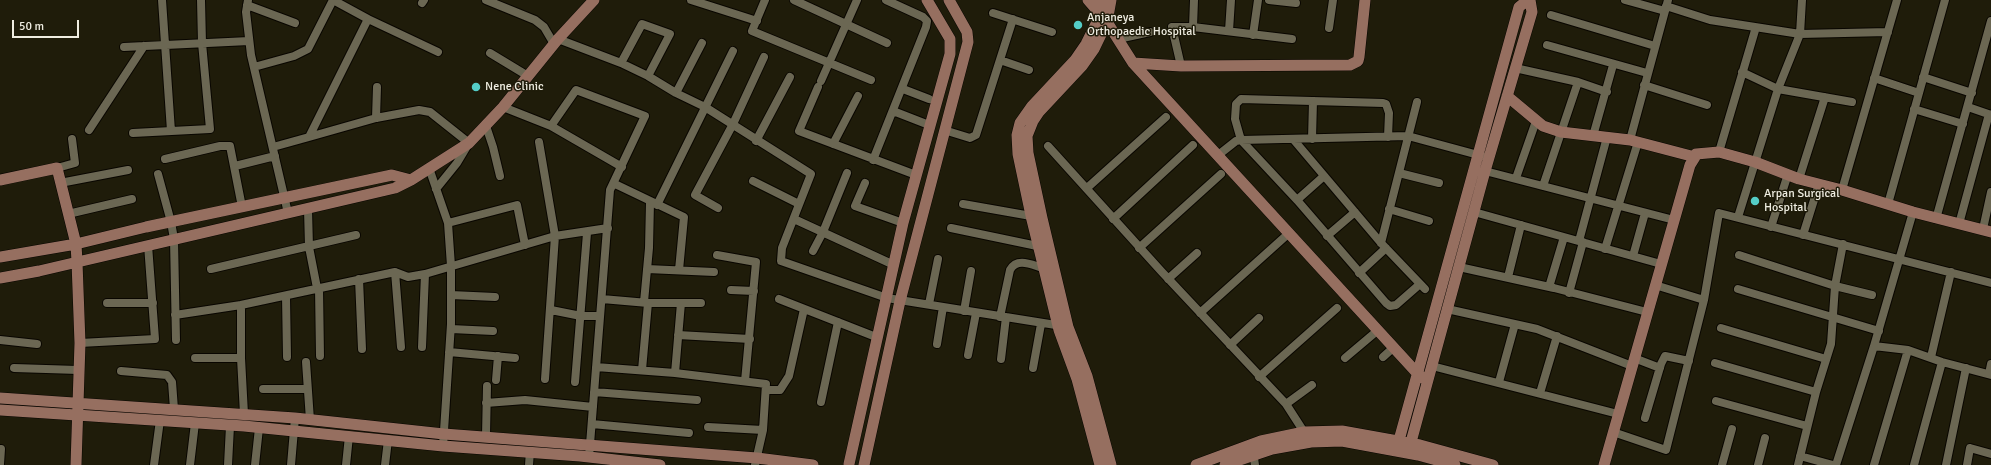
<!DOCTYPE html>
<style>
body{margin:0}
#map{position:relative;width:1991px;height:465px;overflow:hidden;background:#1f1c0a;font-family:Signika,sans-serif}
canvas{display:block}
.scale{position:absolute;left:12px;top:20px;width:67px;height:18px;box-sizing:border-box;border:2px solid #efede1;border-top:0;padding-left:5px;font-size:12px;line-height:14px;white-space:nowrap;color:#efede1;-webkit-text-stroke:3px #1f1c0a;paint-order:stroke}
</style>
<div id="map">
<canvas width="1991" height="465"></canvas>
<div class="scale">50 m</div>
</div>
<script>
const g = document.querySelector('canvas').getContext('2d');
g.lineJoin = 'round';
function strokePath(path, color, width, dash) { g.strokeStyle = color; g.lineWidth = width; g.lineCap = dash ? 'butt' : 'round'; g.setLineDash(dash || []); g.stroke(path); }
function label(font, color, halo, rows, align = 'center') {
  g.font = font + ' Signika,sans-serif'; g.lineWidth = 3; g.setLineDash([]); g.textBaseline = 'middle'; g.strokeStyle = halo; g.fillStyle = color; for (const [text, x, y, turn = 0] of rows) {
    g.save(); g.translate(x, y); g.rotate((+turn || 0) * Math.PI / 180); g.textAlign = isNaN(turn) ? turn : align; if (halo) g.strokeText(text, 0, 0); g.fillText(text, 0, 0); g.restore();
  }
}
const street = new Path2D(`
 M162 0 171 131
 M248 0 246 12 251 55 288 213
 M333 0 368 19 309 137 376 118 419 110 430 112 469 143 457 163 436 189
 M486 0 535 20 544 27 554 44
 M691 0 757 21
 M765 0 752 31 871 80
 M794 0 887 43
 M1269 0 1296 3
 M1625 0 1665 11
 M422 3 424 0
 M247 5 295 23
 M1666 6 1710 20 1800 34 1888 32
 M993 13 1052 32
 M1551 15 1655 46
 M368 19 438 52
 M1193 27 1194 0
 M1329 28 1333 0
 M1229 31 1231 0
 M1253 35 1258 0
 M558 39 621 63 648 76 676 93 705 107 811 174 782 248 781 261 887 298 1062 326
 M1118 39 1150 32
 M1547 45 1647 73
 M124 47 249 41
 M490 53 528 76
 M1000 60 1029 70
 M621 63 642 24 670 34 648 76
 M1181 66 1172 27H1193L1292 39
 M254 67 294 56 308 49 333 0
 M1515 68 1578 82 1607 92
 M1742 72 1778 89 1852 102
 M1923 77 1972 93
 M1874 78 1919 93
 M821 81 857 0
 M1644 85 1707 105
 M818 87 799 131 916 175
 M903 89 929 99
 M676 93 702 43
 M503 107 551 126 622 167
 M1968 107 1991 115
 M1914 109 1963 124
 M893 111 929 125
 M376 118 377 87
 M486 126 493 147 500 176
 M551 126 576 90 645 116 610 190 589 457
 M89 130 144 46
 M944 130 970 138 976 135 1013 19
 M133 133 210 129 202 43 201 0
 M1593 136 1613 65
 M1388 137 1389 113 1386 104 1383 103 1241 99 1236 104 1235 119 1241 140 1297 200 1386 303 1390 306 1396 305 1420 284
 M1293 139 1381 243 1425 289
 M1312 139 1313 101
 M1630 140 1668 0
 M756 141 790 77
 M539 142 555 236 545 379
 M833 144 858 96
 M1048 146 1161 271 1286 404 1304 432
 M273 147 309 137
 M1719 152 1756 27
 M1217 156 1236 141 1241 140 1408 136 1482 156
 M165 159 220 146H230L242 207
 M873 160 926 27 927 21 923 17 886 0
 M235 166 275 156
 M57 168 75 163 72 139
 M429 168 448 223 451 266V324L443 446
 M1485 171 1674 220
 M1399 173 1439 183
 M158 174 171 222 174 239 176 340
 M1516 178 1536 121
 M1799 179 1825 97
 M753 181 799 204
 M60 183 128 170
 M865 183 855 206 903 223
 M615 184 684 217 679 270
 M1543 186 1578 82
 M1087 188 1166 117
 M1842 190 1897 0
 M1297 200 1324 176
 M963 204 1031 216
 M1888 204 1945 0
 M657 205 733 51
 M718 208 695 195 733 124 764 57
 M308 209 309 247 317 288
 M1389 209 1429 221
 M1474 212 1661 264
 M1913 212 1874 346 1908 350 1942 362 1991 375
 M68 214 132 199
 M1738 217 1778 89 1800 34 1802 0
 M794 219 894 265
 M1113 219 1193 145
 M1936 219 1991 21
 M448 223 517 205 525 245
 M1959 224 1989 114
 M1771 227 1788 174
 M951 228 1042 247
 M1983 229 1991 192
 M1803 235 1819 184
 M1327 236 1355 212
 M1579 241 1607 137
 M1381 243 1417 102
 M1139 248 1221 174
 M1605 249 1638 142
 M813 251 823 232 847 173
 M717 255 756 262 745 381
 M1739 255 1835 286 1872 295
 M1633 256 1645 213
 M1459 267 1554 288 1647 312
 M211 269 356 235
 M647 269 714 272
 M395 272 401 347
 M1359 273 1386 248
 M1508 277 1521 225
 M359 279 362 349
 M1168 279 1197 253
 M1655 285 1704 300
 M1549 287 1564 237
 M319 288 320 356
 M1738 289 1879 331
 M731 290 754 291
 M1569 293 1583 242
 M451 295 495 297
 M286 296 287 357
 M602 299 648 303H701
 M779 299 876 337
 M644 302 649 248 650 202
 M107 303H153
 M929 304 938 259
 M1447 309 1537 329 1632 366
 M551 310 581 316H600
 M964 311 971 271
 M1200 313 1288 234
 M175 315 241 305
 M1000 317 1010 270C1017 257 1032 265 1043 268
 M1721 328 1826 359
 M451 329 493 331
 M678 335 750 339
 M0 340 37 344
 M80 343 155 339 148 245
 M937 344 943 307
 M1230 345 1259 318
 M422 347 425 274
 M449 352 515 358
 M968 355 976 313
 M1383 357 1393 348
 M1931 357 1951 272
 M195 358H241
 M1345 358 1377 331
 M1634 358 1660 368
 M1001 359 1006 317
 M306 362 310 420
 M1715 363 1816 392
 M1432 366 1618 414
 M596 367 675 373 766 384 763 430 755 465
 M14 368 78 370
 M1033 368 1041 324
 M642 370 648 303
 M121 371 167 375 172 382 174 409
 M675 373 681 303
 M1989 374 1991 364
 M1259 377 1337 308
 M496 380 498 356
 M575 382 587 233
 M1499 382 1515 324
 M263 389H307
 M766 390H780L789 376 804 309
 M594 392 697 400
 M1540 393 1557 336
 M1716 401 1807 426
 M821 402 838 322
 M486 403 525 400 593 407
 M1286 404 1312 385
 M244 414 241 358V305L395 272 408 277 425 274 555 236 608 228
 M1645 418 1661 364 1665 356 1689 361
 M592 424 689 433
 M708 427 763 430
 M1613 432 1666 450 1704 300 1719 213 1991 283
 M486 436 487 386
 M1253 451 1255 465
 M1800 456 1833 465
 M0 464 1 449
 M154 465 160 420
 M190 465 195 423
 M228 465 230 426
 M255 465 259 428
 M291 465 295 418
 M346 465 349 436
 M385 465 388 440
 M529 465 530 451
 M1722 465 1732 429
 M1758 465 1765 438
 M1798 465 1816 392 1831 344 1835 286 1843 244
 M1836 465 1874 346
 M1874 465 1908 350
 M1914 465 1942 362
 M1946 465 1966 368
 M1967 465 1970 448 1991 454`);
const secondary = new Path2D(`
 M1088 0 1107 22 1133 63 1417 373 1427 381
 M1133 63 1181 66 1350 65 1358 61 1359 57 1365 0
 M1507 96 1543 126 1561 132 1630 140 1695 157 1696 154 1719 152 1755 162 1799 179 1842 190 1913 212 1991 232
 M0 180 57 168 76 244 77 262 80 343 76 465
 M0 257 76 244 146 227 392 175 411 180
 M0 278 39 271 395 188 411 180 469 143 503 107 558 39 594 0
 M0 398 295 418 444 434 757 458 813 465
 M0 410 244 426 443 446 580 456 660 465
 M1396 451 1519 7 1528 0
 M1408 453 1485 171 1532 12 1530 0
 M849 464 903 223 950 54V39L927 0
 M864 465 900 301 968 42 967 32 949 0
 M1100 465 1077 379 1059 330 1032 220 1018 154 1017 135 1020 123 1032 106 1075 60 1086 44 1098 20 1101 0
 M1111 465 1087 376 1068 327 1042 218 1028 153 1027 136 1033 121 1039 112 1082 66 1094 49 1107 22 1111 0
 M1196 465 1261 441 1304 432 1342 431 1420 445 1493 465
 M1225 465 1272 449 1311 442 1342 441 1418 455 1455 465
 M1604 465 1690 165 1695 157`);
strokePath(street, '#090600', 10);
strokePath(secondary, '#090600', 12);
strokePath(street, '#6b6753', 8);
strokePath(secondary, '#966f60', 11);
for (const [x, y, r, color] of [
 [1078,25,5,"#54cdc7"],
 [476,87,5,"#54cdc7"],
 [1755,201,5,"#54cdc7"]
]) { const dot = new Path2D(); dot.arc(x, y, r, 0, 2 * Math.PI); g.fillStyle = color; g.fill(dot); strokePath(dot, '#1f1c0a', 1.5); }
label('12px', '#efede1', '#1f1c0a', [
 ["Anjaneya",1087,18],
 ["Orthopaedic Hospital",1087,32],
 ["Nene Clinic",485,87],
 ["Arpan Surgical",1764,194],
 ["Hospital",1764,208]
], 'left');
</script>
